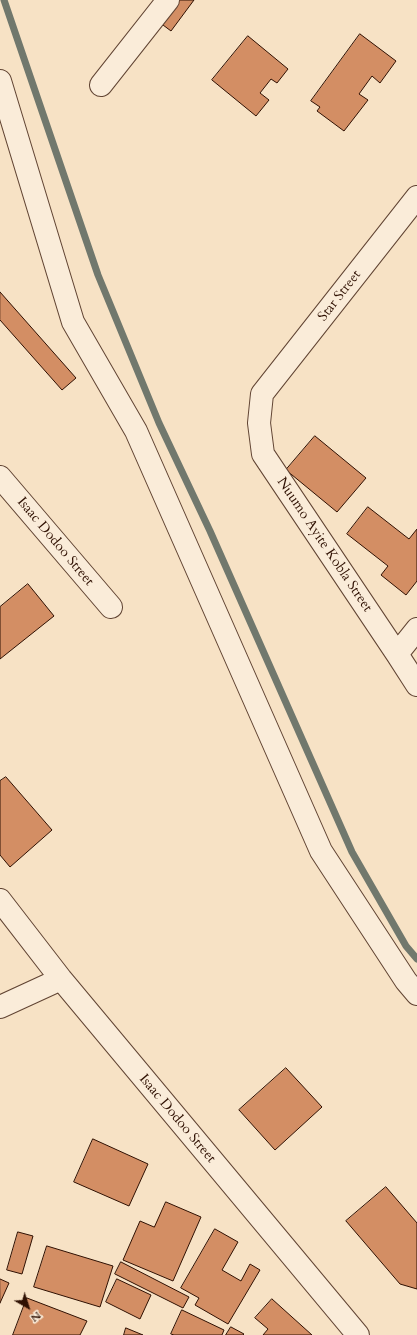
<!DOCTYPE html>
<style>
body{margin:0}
#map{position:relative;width:417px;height:1335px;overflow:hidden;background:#f7e2c5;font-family:Cardo,serif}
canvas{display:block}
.north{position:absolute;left:8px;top:1287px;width:40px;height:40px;-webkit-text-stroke:3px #faecd9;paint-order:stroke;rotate:141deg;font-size:11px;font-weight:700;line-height:16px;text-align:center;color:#2f1002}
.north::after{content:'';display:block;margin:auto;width:14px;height:18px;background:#2f1002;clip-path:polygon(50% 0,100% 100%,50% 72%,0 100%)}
</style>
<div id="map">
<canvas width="417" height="1335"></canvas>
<div class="north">N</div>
</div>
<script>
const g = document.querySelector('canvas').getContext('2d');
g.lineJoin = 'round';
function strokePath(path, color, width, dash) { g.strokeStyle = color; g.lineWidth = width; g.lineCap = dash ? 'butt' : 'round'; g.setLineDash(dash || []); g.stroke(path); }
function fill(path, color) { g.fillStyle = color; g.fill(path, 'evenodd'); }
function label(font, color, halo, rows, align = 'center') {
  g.font = font + ' Cardo,serif'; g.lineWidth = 3.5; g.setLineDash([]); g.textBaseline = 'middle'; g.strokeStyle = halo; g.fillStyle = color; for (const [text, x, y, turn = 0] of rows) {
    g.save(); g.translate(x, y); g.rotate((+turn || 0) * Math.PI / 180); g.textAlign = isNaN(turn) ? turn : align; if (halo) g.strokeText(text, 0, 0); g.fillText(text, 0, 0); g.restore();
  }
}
strokePath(new Path2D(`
 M4 0 98 275 159 423 210 531 352 852 406 946 417 959`), '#71786d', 7);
const building = new Path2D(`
 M176 0H194L171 31 159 22Z
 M360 34 396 61 380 83 372 76 359 94 368 100 344 131 317 111 320 107 311 101Z
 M248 36 288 69 277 83 271 79 260 93 269 100 256 116 212 80Z
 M0 292 76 378 62 390 0 320Z
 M315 436 366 478 337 512 286 470Z
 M368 507 409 539 417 529V581L406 595 381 575 388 566 347 534Z
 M28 584 54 616 0 659V607Z
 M6 777 52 830 10 867 0 855V781Z
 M286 1068 322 1107 275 1150 239 1110Z
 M93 1139 148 1164 129 1206 74 1182Z
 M386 1187 417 1223V1289L400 1284 346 1221Z
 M166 1202 201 1217 173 1281 123 1260 140 1221 154 1227Z
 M215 1229 238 1242 222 1270 241 1281 250 1264 260 1270 228 1324 195 1305 199 1298 181 1288Z
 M18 1232 33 1236 22 1274 7 1270Z
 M47 1246 113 1266 100 1307 34 1287Z
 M121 1262 189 1297 183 1308 115 1274Z
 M0 1279 9 1283 0 1303Z
 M117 1279 151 1295 140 1319 106 1302Z
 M27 1298 87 1321 80 1335H13Z
 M272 1299 312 1335H263L268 1329 255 1318Z
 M182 1310 224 1330 222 1335H174L171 1334Z
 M231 1327 244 1334 243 1335H226Z
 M126 1328 143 1335H124Z`);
fill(building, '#d38e64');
strokePath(building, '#2f1002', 1);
const minor = new Path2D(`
 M0 81 73 322 136 431 321 851 406 981 417 994
 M101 85 168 0
 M417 197 262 394 259 423 263 454 397 654 417 685
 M0 477 111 607
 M397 654 417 629
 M0 900 61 979 358 1335
 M0 1007 61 979`);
strokePath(minor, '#614433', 24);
strokePath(minor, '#faecd9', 22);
label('14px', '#2f1002', '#faecd9', [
 ["Star Street",340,296,-52],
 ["Isaac Dodoo Street",55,542,50],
 ["Nuumo Ayite Kobla Street",324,545,56],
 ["Isaac Dodoo Street",177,1119,50]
]);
</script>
